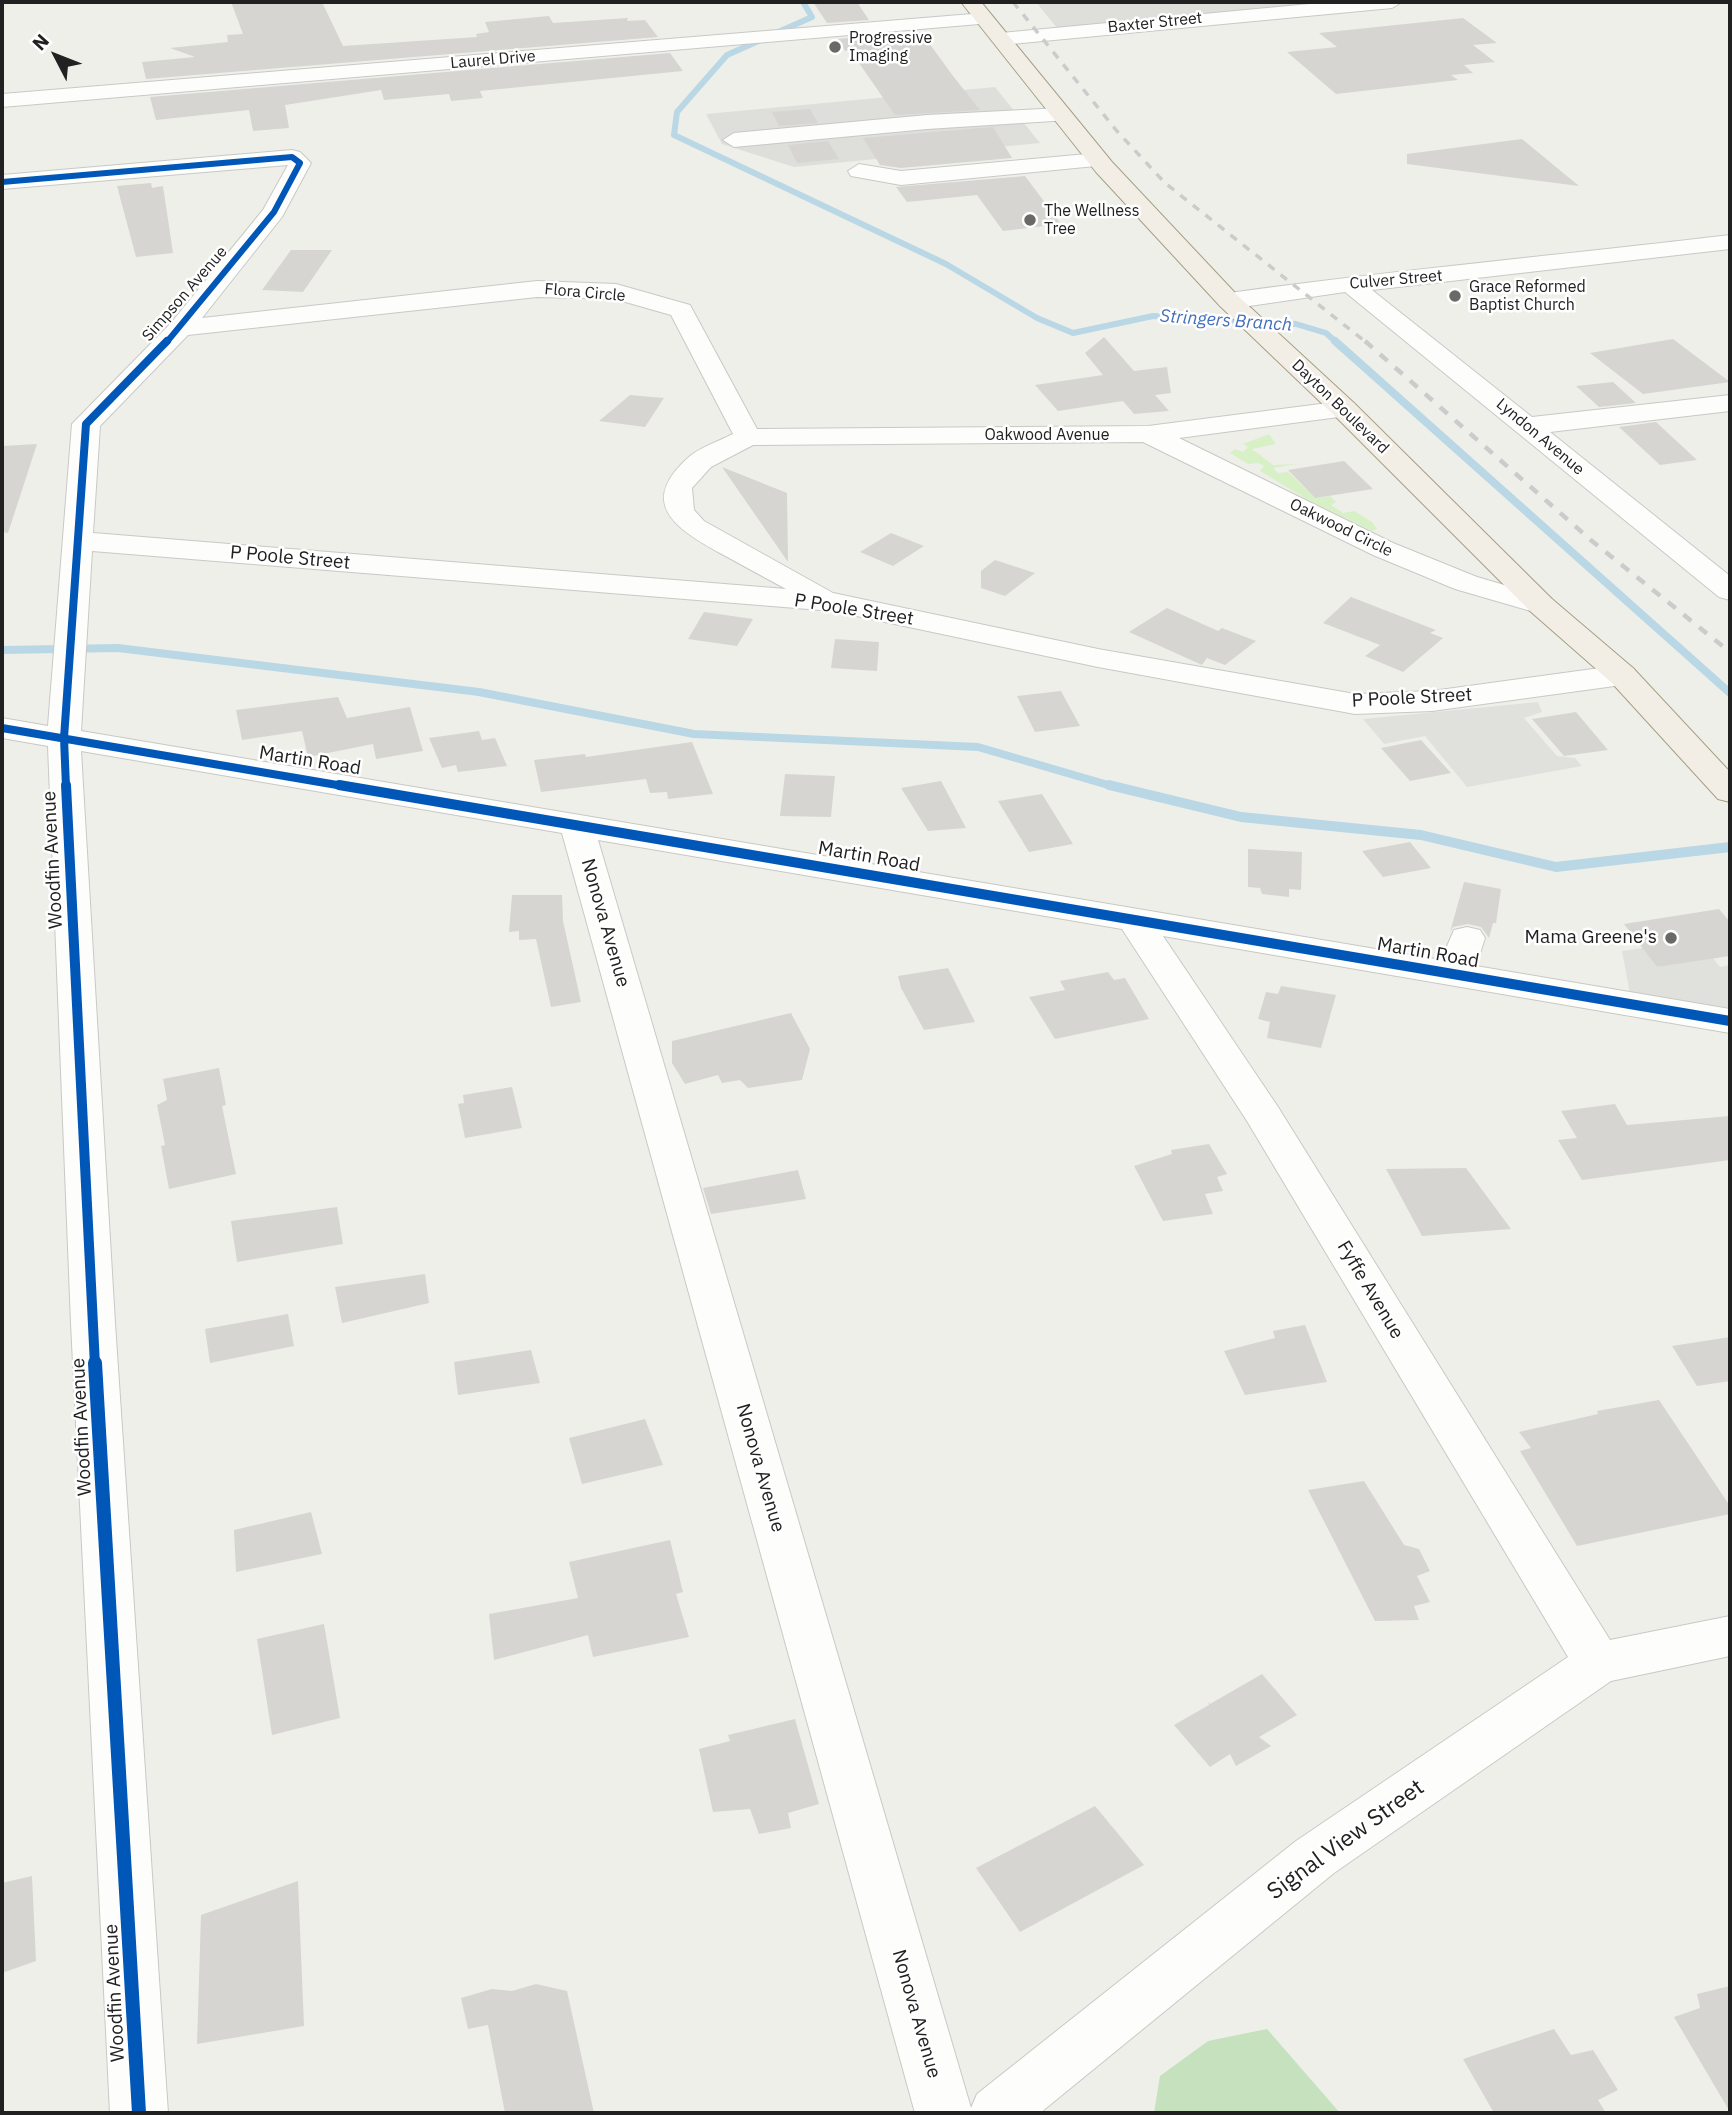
<!DOCTYPE html>
<style>
body{margin:0}
#map{position:relative;width:1732px;height:2115px;overflow:hidden;background:#efefea;font-family:"IBM Plex Sans",sans-serif}
canvas{display:block}
.frame{position:absolute;inset:0;border:4px solid #212121;pointer-events:none}
.north{position:absolute;left:21px;top:21px;width:70px;height:70px;-webkit-text-stroke:5px #fff;paint-order:stroke;rotate:312deg;font-size:19px;font-weight:700;line-height:28px;text-align:center;color:#212121}
.north::after{content:'';display:block;margin:auto;width:24px;height:32px;background:#212121;clip-path:polygon(50% 0,100% 100%,50% 72%,0 100%)}
</style>
<div id="map">
<canvas width="1732" height="2115"></canvas>
<div class="frame"></div>
<div class="north">N</div>
</div>
<script>
const g = document.querySelector('canvas').getContext('2d');
g.lineJoin = 'round';
function fill(path, color) { g.fillStyle = color; g.fill(path, 'evenodd'); }
function strokePath(path, color, width, dash) { g.strokeStyle = color; g.lineWidth = width; g.lineCap = dash ? 'butt' : 'round'; g.setLineDash(dash || []); g.stroke(path); }
function label(font, color, halo, rows, align = 'center') {
  g.font = font + ' "IBM Plex Sans",sans-serif'; g.lineWidth = 5; g.setLineDash([]); g.textBaseline = 'middle'; g.strokeStyle = halo; g.fillStyle = color; for (const [text, x, y, turn = 0] of rows) {
    g.save(); g.translate(x, y); g.rotate((+turn || 0) * Math.PI / 180); g.textAlign = isNaN(turn) ? turn : align; if (halo) g.strokeText(text, 0, 0); g.fillText(text, 0, 0); g.restore();
  }
}
fill(new Path2D(`
 M1036 2H1346L1057 28Z
 M995 87 1040 143 794 167 722 144 706 114Z`), '#dededb');
fill(new Path2D(`
 M1269 434 1276 444 1252 449 1273 465 1297 464 1273 468 1278 473 1288 472 1315 498 1330 496 1336 502 1331 505 1343 513 1354 511 1372 522 1377 529 1372 531 1308 500 1260 471 1264 466 1258 463 1248 464 1230 453 1235 449 1243 452 1248 447 1243 444Z`), '#d7f0c6');
fill(new Path2D(`
 M1267 2029 1340 2113H1154L1160 2076 1208 2041Z`), '#c5e1bd');
fill(new Path2D(`
 M1538 702 1542 712 1524 718 1557 756 1575 758 1582 766 1467 787 1425 736 1384 744 1363 719Z
 M1643 948 1657 967 1713 958 1720 967 1730 965V1008L1630 994 1622 951Z`), '#e0e0dd');
strokePath(new Path2D(`
 M803 2 812 17 727 55 677 112 674 135 946 264 1037 318 1073 333 1153 316 1296 324 1326 333 1337 343`), '#bad7e5', 6);
strokePath(new Path2D(`
 M1335 341 1730 693
 M2 650 118 648 479 692 694 734 978 747 1115 787`), '#bad7e5', 8);
strokePath(new Path2D(`
 M1109 785 1241 817 1421 835 1556 867 1730 847`), '#bad7e5', 10);
fill(new Path2D(`
 M231 2H322L343 46 477 37 476 34 489 32 485 22 549 16 553 23 628 18 627 21 645 20 658 37 146 79 142 62 195 57 170 48 228 42 227 35 243 34Z
 M813 2H857L869 20 827 23Z
 M1463 18 1497 43 1473 45 1495 62 1464 65 1473 73 1451 75 1458 80 1336 94 1287 52 1337 47 1319 33Z
 M921 32 953 76 980 110 895 115 850 50 845 51 837 39Z
 M670 53 683 71 480 91 483 98 451 101 449 94 384 100 381 90 285 105 289 128 253 131 249 110 156 120 150 97Z
 M810 109 818 123 779 126 772 112Z
 M993 127 1012 158 901 168 880 165 863 138Z
 M1522 139 1579 186 1407 164V154Z
 M828 141 839 159 797 163 788 145Z
 M1025 176 1061 224 1003 231 977 195 907 202 896 187Z
 M151 183 152 188 163 186 173 253 136 257 117 186Z
 M291 250H332L303 292 262 290Z
 M1104 337 1134 371 1167 367 1171 393 1155 395 1169 411 1134 414 1123 401 1058 411 1035 385 1103 375 1085 353Z
 M1673 339 1730 382 1643 394 1590 353Z
 M1613 382 1636 403 1599 407 1576 386Z
 M630 395 664 398 645 427 599 421Z
 M1656 422 1697 460 1660 465 1619 427Z
 M37 444 8 533 2 532V446Z
 M1344 461 1373 489 1315 498 1288 470Z
 M722 467 787 493 788 562Z
 M891 533 924 546 893 566 860 552Z
 M995 560 1035 573 1005 596 981 588V571Z
 M1351 597 1436 630 1430 633 1443 638 1403 672 1365 656 1380 645 1323 623Z
 M1167 608 1218 631 1222 628 1256 641 1225 665 1207 658 1202 665 1129 632Z
 M704 612 753 619 737 646 688 639Z
 M835 639 879 642 877 671 831 668Z
 M1061 691 1080 726 1035 732 1017 696Z
 M338 697 347 718 410 707 423 751 376 759 373 744 308 757 302 731 242 740 236 710Z
 M1576 712 1608 750 1564 756 1532 719Z
 M479 731 482 740 495 738 507 766 458 772 456 765 442 768 429 738Z
 M1421 740 1451 773 1410 781 1381 748Z
 M692 742 713 794 668 799 667 792 650 793 646 779 541 792 534 760 585 754 586 757Z
 M785 774 835 776 831 817 780 816Z
 M941 781 966 828 928 831 901 788Z
 M1042 794 1073 844 1029 852 998 801Z
 M1410 842 1431 868 1383 877 1362 851Z
 M1248 849 1302 852 1301 890 1289 889V897L1262 894 1260 888 1248 887Z
 M1464 882 1501 889 1496 923H1493L1489 938 1481 927 1468 924 1453 927 1450 932Z
 M512 895H562L563 921 581 1002 551 1007 536 939 519 940V931L509 932Z
 M1719 909 1730 922V956L1657 967 1624 924Z
 M948 968 975 1022 924 1030 901 988 898 976Z
 M1108 972 1114 980 1125 978 1149 1019 1055 1039 1029 997 1065 990 1060 981Z
 M1281 986 1336 995 1321 1048 1267 1038 1270 1022 1258 1019 1266 992 1278 994Z
 M791 1013 810 1049 802 1080 748 1088 740 1080 722 1083 718 1075 685 1084 672 1063V1041Z
 M219 1068 226 1105 222 1106 236 1174 169 1189 161 1146 165 1145 157 1105 167 1100 163 1079Z
 M512 1087 522 1128 465 1138 458 1104 464 1103 463 1095Z
 M1615 1104 1627 1125 1730 1116V1160L1582 1180 1558 1140 1577 1138 1561 1111Z
 M1209 1144 1227 1174 1217 1177 1223 1191 1205 1194 1213 1214 1163 1221 1134 1166 1172 1154 1171 1150Z
 M1466 1168 1511 1229 1422 1236 1386 1169Z
 M798 1170 806 1199 711 1214 703 1188Z
 M337 1207 343 1244 237 1262 231 1221Z
 M425 1274 429 1303 342 1323 335 1287Z
 M288 1314 294 1346 210 1363 205 1329Z
 M1305 1325 1327 1382 1245 1395 1224 1351 1275 1338 1273 1331Z
 M1730 1337V1381L1697 1386 1672 1346Z
 M531 1350 540 1383 458 1395 454 1362Z
 M1659 1400 1730 1506V1514L1577 1546 1520 1451 1531 1448 1519 1432 1598 1414 1597 1411Z
 M645 1419 663 1465 582 1484 569 1438Z
 M1364 1481 1404 1545 1419 1549 1430 1571 1417 1576 1430 1602 1414 1606 1419 1620 1375 1621 1308 1490Z
 M311 1512 322 1554 236 1572 234 1530Z
 M670 1540 683 1592 676 1594 689 1637 593 1657 588 1635 494 1660 489 1614 578 1598 569 1562Z
 M324 1624 340 1718 272 1735 257 1639Z
 M1262 1674 1297 1715 1259 1737 1271 1746 1236 1766 1230 1754 1210 1767 1174 1725 1209 1705 1208 1702 1210 1704Z
 M795 1719 819 1804 788 1813 791 1828 759 1834 750 1809 713 1812 699 1749 730 1741 728 1735Z
 M1095 1806 1144 1865 1020 1932 976 1868Z
 M32 1876 36 1961 2 1973V1883Z
 M298 1881 304 2026 197 2044 201 1915Z
 M536 1984 567 1991 594 2113H505L488 2025 468 2029 461 1998 492 1989 512 1991Z
 M1730 1986V2112L1674 2017 1700 2008 1697 1994Z
 M1554 2029 1571 2055 1593 2050 1618 2090 1598 2100 1606 2113H1494L1463 2059Z`), '#d6d5d1');
const minor = new Path2D(`
 M1331 2H1402L1392 8 1001 45 991 39 1001 33Z
 M984 13 994 19 991 23 2 107V94Z
 M1061 108 1072 115 1069 120 927 129 734 147 723 140 734 133 927 115Z
 M292 150 300 152 311 163 282 217 202 318 537 281 616 284 690 305 757 429 1148 426 1344 401 1354 403 1358 409 1354 415 1179 438 1393 543 1477 577 1552 599 1556 605 1552 611 1541 614 1455 589 1373 555 1143 442 753 445 711 467 692 488 694 510 704 521 833 593 1098 649 1355 694 1432 691 1622 665 1633 668 1638 675 1633 682 1622 685 1432 711 1355 714 1098 667 833 611 92 551 81 731 1441 960 1454 930 1467 927 1480 930 1485 938 1476 966 1730 1009V1033L1163 936 1278 1107 1610 1640 1730 1616V1656L1611 1681 1334 1873 1040 2113H915L562 833 81 751 115 1323 168 2113H110L71 1323 48 746 2 738V718L48 726 72 424 171 323 263 210 288 165 2 189V175ZM537 297 615 299 671 315 733 434C719 441 701 447 690 456 637 502 674 528 720 553 742 565 764 577 786 589L93 533 100 426 188 335ZM598 840 1122 929 1247 1121 1568 1657 1296 1841 977 2094 971 2108Z
 M1098 153 1106 155 1109 160 1106 165 901 185 851 176 848 171 859 164 901 171Z
 M1730 235V249L1372 290 1532 417 1730 395V411L1550 432 1730 576V600L1719 597 1345 292 1229 309 1220 306 1216 301 1220 296 1229 293C1395 270 1563 255 1730 235Z`);
const major = new Path2D(`
 M961 2H981L1112 162 1238 296 1354 403 1552 599 1633 668 1730 772V802L1718 799 1611 682 1530 611 1334 415 1220 306 1096 172Z`);
strokePath(minor, '#c8c8c6', 2);
strokePath(major, '#a6a085', 2);
fill(minor, '#fdfdfc');
fill(major, '#f2eee6');
strokePath(new Path2D(`
 M1013 2 1116 130 1165 183 1367 343`), '#cbcbcb', 3.5, [8, 8]);
strokePath(new Path2D(`
 M1365 341 1592 541 1730 652`), '#cbcbcb', 4.5, [10, 10]);
strokePath(new Path2D(`
 M2 182 292 157 300 163 274 212 166 343`), '#0057b8', 6);
strokePath(new Path2D(`
 M2 728 349 787
 M66 787 64 738 86 424 167 341`), '#0057b8', 8);
strokePath(new Path2D(`
 M66 785 95 1365
 M339 785 1730 1021`), '#0057b8', 10);
strokePath(new Path2D(`
 M95 1363 139 2113`), '#0057b8', 14);
for (const [x, y, r, color] of [
 [835,47,7,"#696967"],
 [1030,220,7,"#696967"],
 [1455,296,7,"#696967"],
 [1671,938,7,"#696967"]
]) { const dot = new Path2D(); dot.arc(x, y, r, 0, 2 * Math.PI); g.fillStyle = color; g.fill(dot); strokePath(dot, '#fff', 2.5); }
label('16px', '#212121', '#fff', [
 ["Baxter Street",1155,23,-6],
 ["Laurel Drive",493,60,-5],
 ["Culver Street",1396,280,-5],
 ["Flora Circle",585,293,5],
 ["Simpson Avenue",185,294,-49],
 ["Dayton Boulevard",1340,407,44],
 ["Oakwood Avenue",1047,435],
 ["Lyndon Avenue",1540,437,40],
 ["Oakwood Circle",1341,528,26]
]);
label('16px', '#212121', '#fff', [
 ["Progressive",849,38],
 ["Imaging",849,56],
 ["The Wellness",1044,211],
 ["Tree",1044,229],
 ["Grace Reformed",1469,287],
 ["Baptist Church",1469,305]
], 'left');
label('italic 18px', '#436fbc', '#fff', [
 ["Stringers Branch",1226,321,4]
]);
label('19px', '#212121', '#fff', [
 ["P Poole Street",290,558,5],
 ["P Poole Street",854,610,9],
 ["P Poole Street",1412,698,-3],
 ["Martin Road",310,761,9],
 ["Martin Road",869,857,10],
 ["Woodfin Avenue",53,860,-93],
 ["Nonova Avenue",605,923,74],
 ["Martin Road",1428,953,10],
 ["Fyffe Avenue",1370,1290,59],
 ["Woodfin Avenue",82,1427,-93],
 ["Nonova Avenue",760,1468,74],
 ["Woodfin Avenue",115,1993,-93],
 ["Nonova Avenue",916,2014,74]
]);
label('19px', '#212121', '#fff', [
 ["Mama Greene's",1657,938]
], 'right');
label('23px', '#212121', '#fff', [
 ["Signal View Street",1346,1840,-36]
]);
</script>
